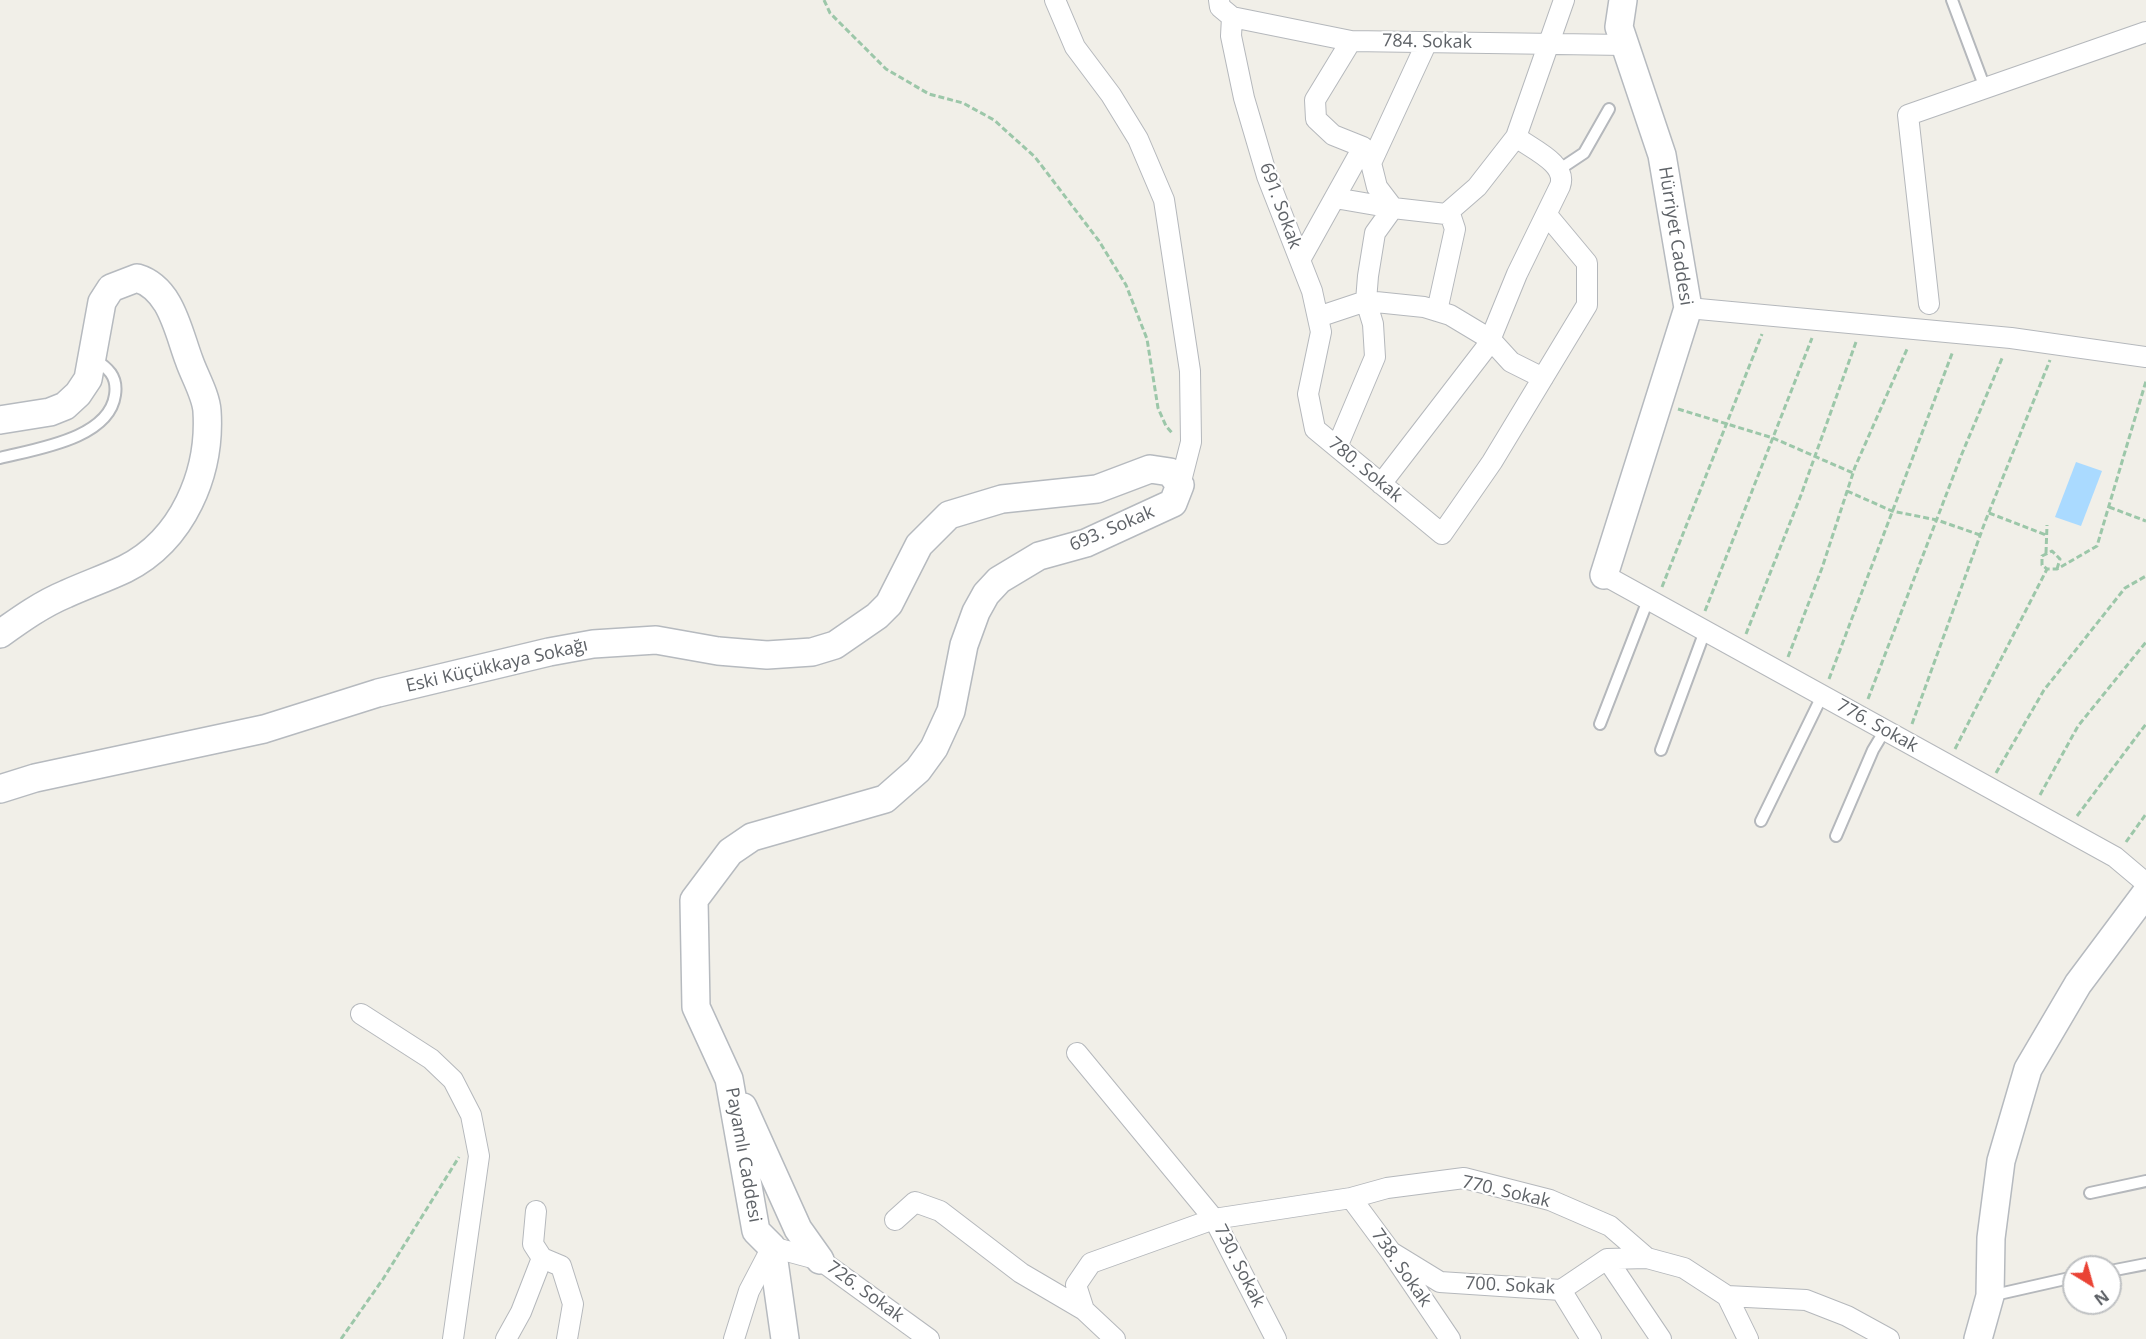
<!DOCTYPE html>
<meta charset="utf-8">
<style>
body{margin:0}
#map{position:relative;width:2146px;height:1339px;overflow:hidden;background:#f1efe8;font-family:"Open Sans",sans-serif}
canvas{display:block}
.north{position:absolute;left:2062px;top:1255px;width:60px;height:60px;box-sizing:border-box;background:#fff;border:2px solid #bfc1c3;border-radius:50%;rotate:143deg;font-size:16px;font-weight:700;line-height:24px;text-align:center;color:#5f6368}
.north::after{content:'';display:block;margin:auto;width:21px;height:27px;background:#ea4335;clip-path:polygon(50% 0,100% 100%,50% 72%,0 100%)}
</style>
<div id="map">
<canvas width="2146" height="1339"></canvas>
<div class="north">N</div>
</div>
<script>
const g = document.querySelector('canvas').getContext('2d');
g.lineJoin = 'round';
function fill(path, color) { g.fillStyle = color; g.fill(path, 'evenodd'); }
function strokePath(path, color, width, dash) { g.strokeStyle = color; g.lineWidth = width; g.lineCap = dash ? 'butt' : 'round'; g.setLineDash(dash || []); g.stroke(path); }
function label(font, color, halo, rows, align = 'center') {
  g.font = font + ' "Open Sans",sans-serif'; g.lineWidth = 4.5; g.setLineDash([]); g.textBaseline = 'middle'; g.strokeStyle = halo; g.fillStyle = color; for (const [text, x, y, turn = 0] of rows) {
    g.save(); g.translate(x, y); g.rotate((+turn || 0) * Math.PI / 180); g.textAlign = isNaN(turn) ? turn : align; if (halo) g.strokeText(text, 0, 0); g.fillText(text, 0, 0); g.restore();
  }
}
fill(new Path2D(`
 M2076 462 2102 471 2081 526 2055 517Z`), '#aadaff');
const lane = new Path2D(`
 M1952 0 1985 88
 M1560 169 1584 153 1609 109
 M0 458C35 449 109 439 115 395 118 376 108 368 93 358
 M1600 724 1648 600
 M1661 750 1705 631
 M1761 821 1822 696
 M1836 836 1873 750 1885 730
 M2090 1193 2146 1181
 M2110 1271 2146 1264
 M1990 1296 2074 1277`);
const street = new Path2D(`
 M1055 0 1075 47 1111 95 1138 139 1164 200 1190 371 1191 442 1180 485
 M1219 0 1220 7 1232 17 1351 41 1625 45
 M1232 17 1231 36 1244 98 1267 176 1312 291 1321 332 1308 394 1315 429 1442 534 1492 462 1587 305V263L1547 215
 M1351 41 1315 100 1316 119 1333 135 1363 147 1371 163 1377 187 1393 208
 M1371 163 1427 42
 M1335 198 1393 208
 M1300 260 1363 147
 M1929 304 1908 115 2146 32
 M1688 308 2011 338 2146 357
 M1437 311 1455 229 1450 214H1446
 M1318 317 1366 301 1424 307 1450 315 1490 339 1511 362 1543 378
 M1337 447 1375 357 1373 324 1366 301 1368 276 1375 233 1393 208 1446 214 1477 187 1516 137 1564 0
 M1381 484 1488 345 1517 274 1560 186C1568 164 1532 149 1516 137
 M1604 575 2115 857 2146 883
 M361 1014 431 1059 453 1080 471 1115 479 1156 453 1339
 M1077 1053 1214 1219 1276 1339
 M1351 1198 1391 1252 1450 1339
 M536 1211 533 1244 542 1258
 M895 1220 915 1202 940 1211 1021 1273 1084 1310
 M1391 1252 1440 1282 1561 1290 1607 1259 1647 1258 1684 1268 1727 1296 1806 1300 1847 1316 1889 1339
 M1607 1259 1661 1339
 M1561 1290 1591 1339
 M1727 1296 1748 1339
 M506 1339 521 1312 542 1258 561 1266 573 1304 567 1339
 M734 1339 749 1291 772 1247 820 1260 929 1339
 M1115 1339 1084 1310 1076 1285 1091 1263 1214 1219 1351 1198 1387 1188 1464 1178 1550 1200 1610 1226 1647 1258`);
const secondary = new Path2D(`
 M0 420 50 412 65 406 78 394 88 379 102 302 111 288 137 278C171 288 178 331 189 360 194 375 206 395 207 411 211 473 183 540 125 569 106 578 86 585 66 594 42 604 21 619 0 634
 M1604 575 1688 308 1662 155 1619 27 1623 0
 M0 789 35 778 264 729 378 693 549 652 593 644 656 640 718 651 767 655 812 652 835 645 877 616 889 604 919 545 949 515 1002 499 1097 489 1150 469 1170 472 1180 485 1173 503 1086 543 1039 556 999 580 986 594 976 612 964 645 951 711 934 748 918 770 885 799 752 837 730 852 694 900 696 1007 729 1079 756 1231 772 1247 785 1339
 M743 1107 798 1229 820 1260
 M1978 1339 1990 1296 1991 1238 2001 1161 2028 1069 2078 984 2146 893`);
strokePath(lane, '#b5b8bc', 14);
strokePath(street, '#b5b8bc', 22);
strokePath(secondary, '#b6babf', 30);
strokePath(new Path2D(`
 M824 0 830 13 886 69 929 94 963 103 994 120 1035 157 1099 241 1126 285 1147 339 1158 408 1166 426 1173 434
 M1678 409 1773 438 1853 473
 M1847 491 1892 511 1937 520 1980 535
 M2109 507 2146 521
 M1989 513 2046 535
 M2046 553 2047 525
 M2057 569 2060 559 2052 551 2042 556V565L2047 569H2057L2097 546 2146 381
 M1662 587 1762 334
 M1705 611 1812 338
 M1746 634 1801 495 1856 342
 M1788 657 1822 568 1855 467 1908 347
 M1829 679 1953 351
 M1868 699 1961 456 2003 356
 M1912 724 1985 522 2050 360
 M1955 749 2047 569
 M1996 773 2044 690 2125 588 2146 576
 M2040 795 2078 726 2146 642
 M2077 816 2146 724
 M2126 842 2146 814
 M341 1339 383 1279 459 1157`), '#9cc7a9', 3, [6, 3]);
strokePath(lane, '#fff', 10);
strokePath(street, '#fff', 20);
strokePath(secondary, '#fff', 27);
label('18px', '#5f6368', '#fff', [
 ["784. Sokak",1427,42,1],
 ["691. Sokak",1280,206,70],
 ["Hürriyet Caddesi",1675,236,81],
 ["780. Sokak",1365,470,40],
 ["693. Sokak",1112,529,-23],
 ["Eski Küçükkaya Sokağı",497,666,-13],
 ["776. Sokak",1877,726,29],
 ["Payamlı Caddesi",743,1155,80],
 ["770. Sokak",1506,1192,13],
 ["730. Sokak",1239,1266,63],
 ["738. Sokak",1401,1268,55],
 ["700. Sokak",1510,1286,3],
 ["726. Sokak",865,1292,36]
]);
</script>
